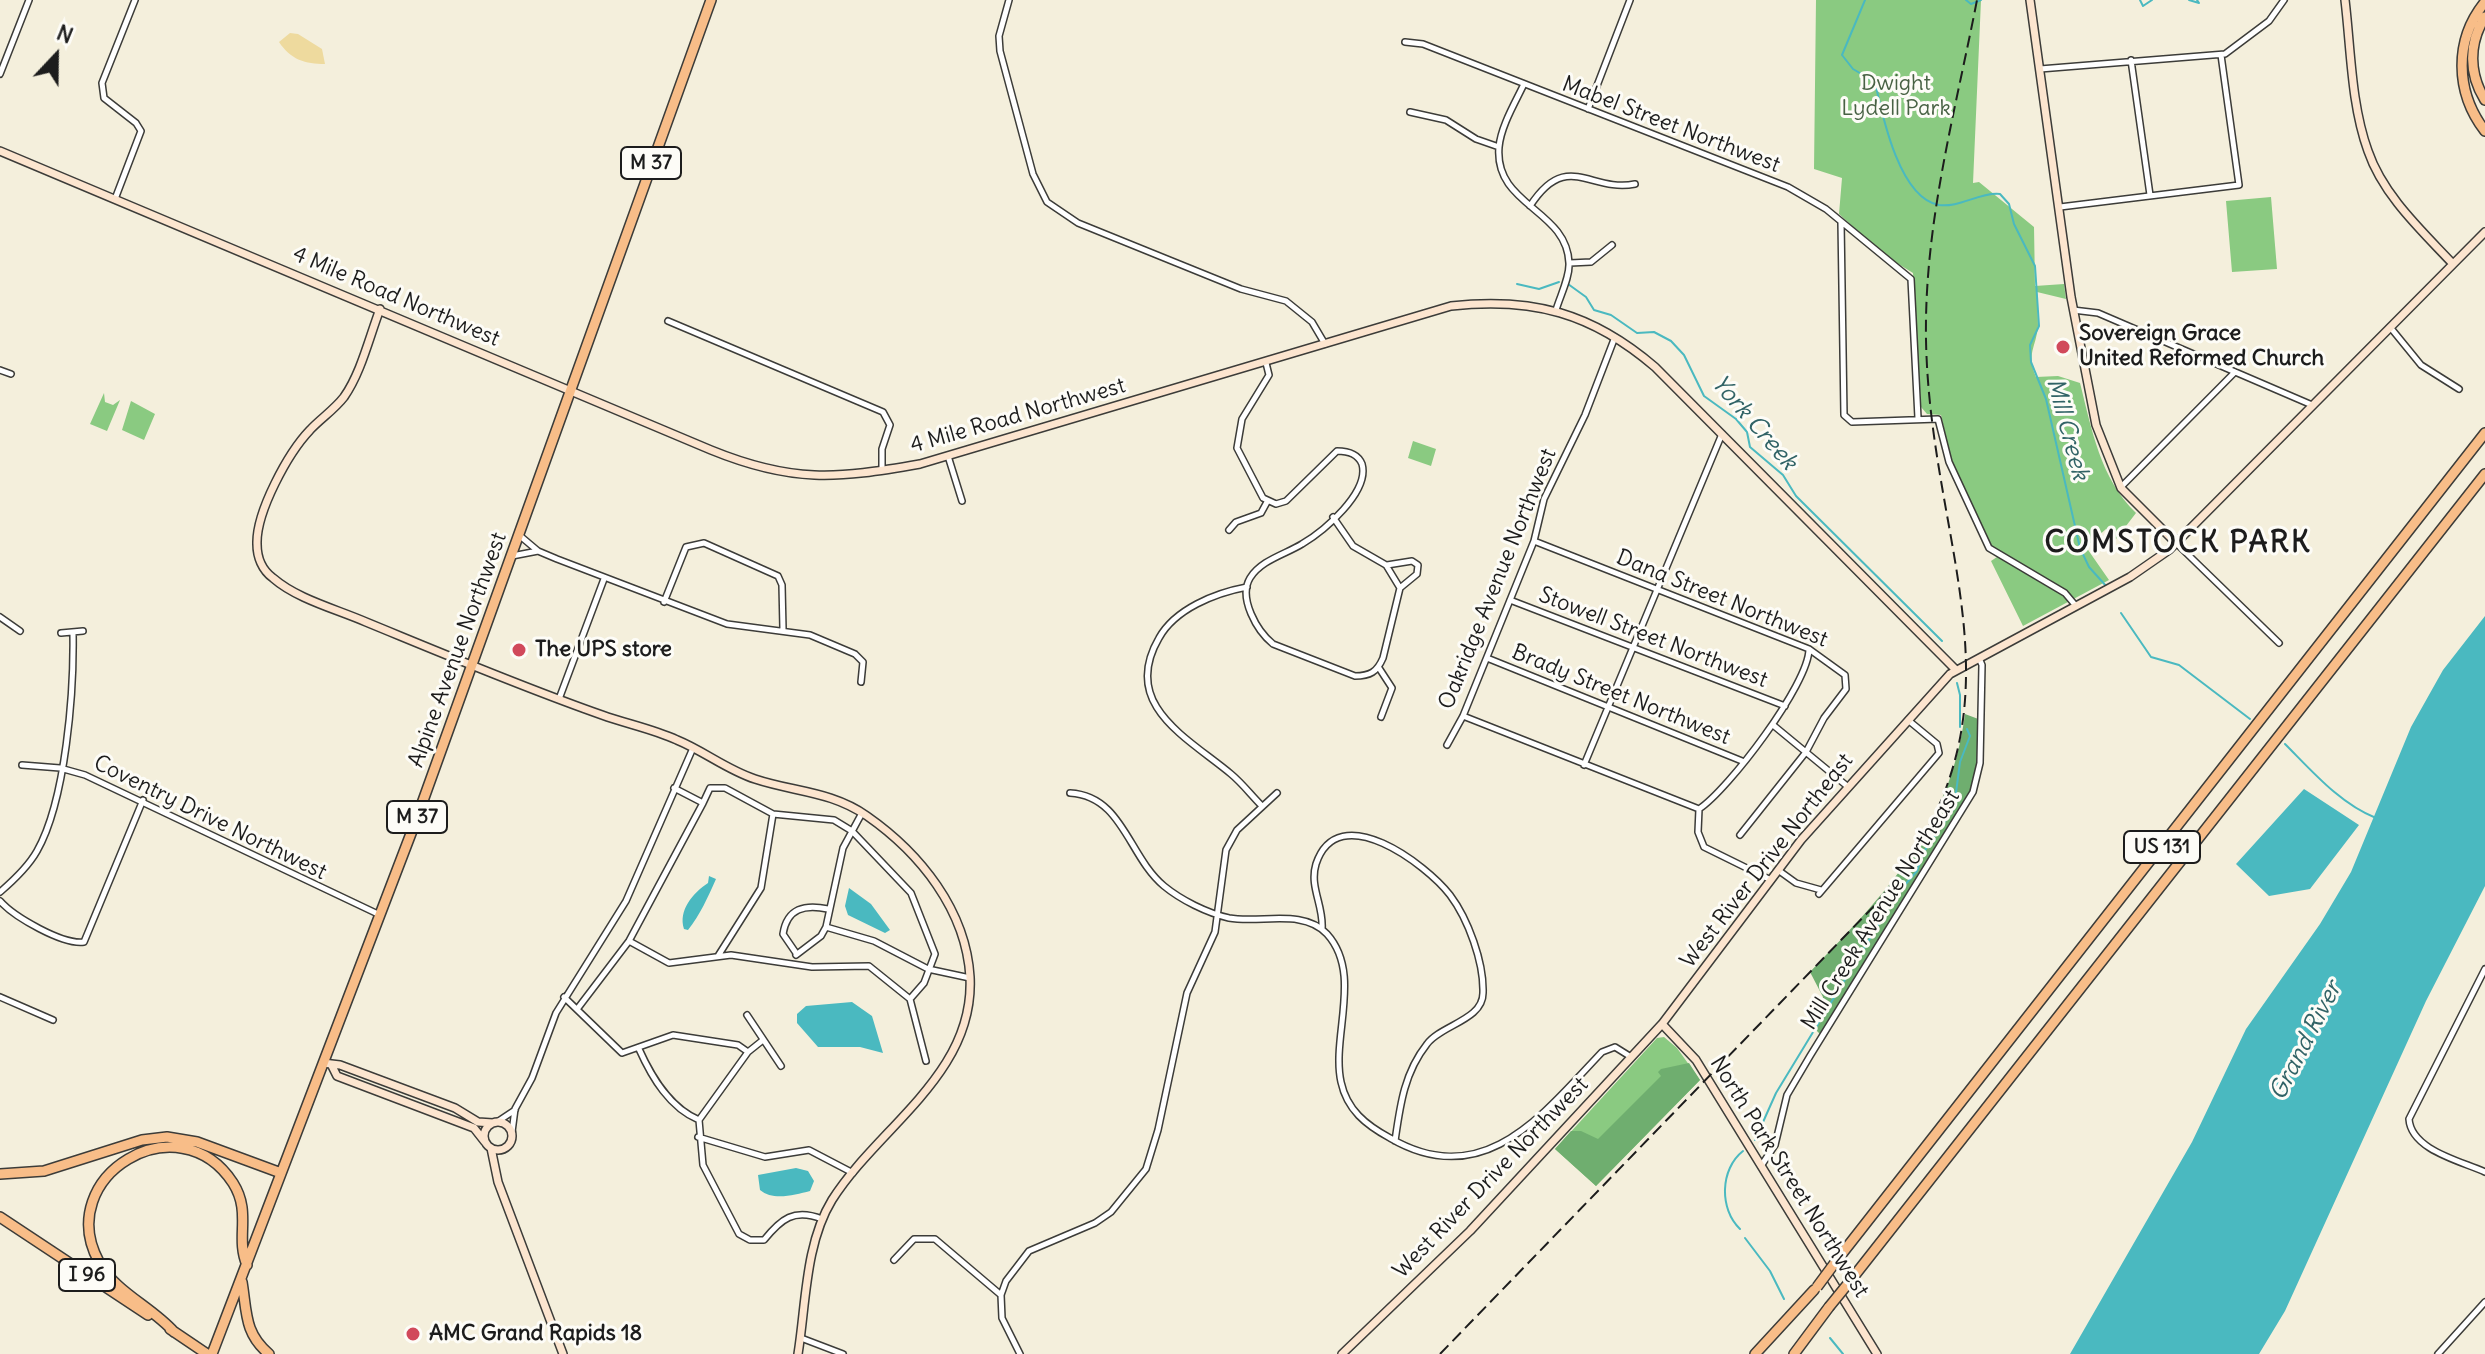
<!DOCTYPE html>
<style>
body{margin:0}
#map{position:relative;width:2485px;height:1354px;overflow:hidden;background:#f4efdc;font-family:Delius,sans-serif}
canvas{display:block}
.north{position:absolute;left:16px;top:16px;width:80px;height:80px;-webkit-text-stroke:6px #fdfcf7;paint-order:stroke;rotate:22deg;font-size:22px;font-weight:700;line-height:32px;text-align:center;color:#1c1c1c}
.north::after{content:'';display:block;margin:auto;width:28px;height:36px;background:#1c1c1c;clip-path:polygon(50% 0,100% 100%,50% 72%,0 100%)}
</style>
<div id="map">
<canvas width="2485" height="1354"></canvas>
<div class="north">N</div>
</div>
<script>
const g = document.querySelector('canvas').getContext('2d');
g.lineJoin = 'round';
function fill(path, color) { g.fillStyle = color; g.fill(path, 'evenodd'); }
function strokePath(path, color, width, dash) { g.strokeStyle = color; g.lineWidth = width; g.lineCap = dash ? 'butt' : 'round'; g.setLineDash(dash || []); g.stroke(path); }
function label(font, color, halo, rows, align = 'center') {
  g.font = font + ' Delius,sans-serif'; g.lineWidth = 6; g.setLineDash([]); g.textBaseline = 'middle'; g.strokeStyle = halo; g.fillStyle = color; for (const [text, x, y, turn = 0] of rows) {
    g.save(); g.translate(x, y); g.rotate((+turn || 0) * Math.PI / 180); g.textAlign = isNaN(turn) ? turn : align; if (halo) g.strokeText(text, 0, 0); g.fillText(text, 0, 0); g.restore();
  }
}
fill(new Path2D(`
 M1816 0H1981L1973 183 1979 182 2034 227 2035 286 2064 284 2066 299 2037 292C2037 303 2038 315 2038 326 2036 348 2026 353 2036 377L2058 376 2080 383C2092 430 2100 478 2136 513L2116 539 2106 529 2086 547 2109 580 2023 626 1991 561 1997 557 1951 459 1941 415 1927 414 1921 407 1913 273 1884 255 1839 214 1842 178 1814 169Z
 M2271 197 2277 269 2232 272 2226 201Z
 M104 393 105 402 113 405 120 400 107 431 90 424Z
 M131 401 155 414 144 440 122 430Z
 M1413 441 1436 449 1431 466 1408 458Z
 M1664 1037 1677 1048 1700 1080 1596 1186 1555 1149 1657 1038Z`), '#8aca81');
fill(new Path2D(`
 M1965 714 1981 720V755L1973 792 1822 1036 1815 1029 1823 997 1810 972C1886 893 1950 828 1965 714Z
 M1689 1063 1700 1080 1596 1186 1555 1149 1571 1131H1581L1598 1139 1661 1076 1658 1072 1661 1069Z`), '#6fae6f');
fill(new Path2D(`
 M290 33 298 34 322 49 325 64C305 64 291 60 279 42Z`), '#eeda9e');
fill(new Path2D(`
 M2485 616V886L2426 1001 2285 1311 2259 1354H2070L2192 1142 2246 1029 2320 924 2351 872 2411 727 2443 670Z
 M2304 789 2359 825 2310 889 2269 896 2236 864Z
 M709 876 716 879C708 897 700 915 688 930L684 929C678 910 693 893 708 883Z
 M849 888 871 904 890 930 885 933 848 915 845 906Z
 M852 1002 872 1016 883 1053 860 1047H818L797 1023V1014L806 1006Z
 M796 1168 808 1171 814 1181 810 1191C794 1195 773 1201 760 1190L758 1175Z`), '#4ab9c0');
strokePath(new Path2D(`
 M1865 0 1842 55 1853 69 1875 82C1882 114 1899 198 1939 205 1959 208 1980 192 2000 194L2009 204 2014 224 2035 266 2039 326 2030 345 2031 362 2046 399 2080 548 2089 567 2107 587
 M1966 0 1971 4 1981 0
 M2140 0 2143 6 2152 0
 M2189 0 2199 3 2197 0
 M1517 284 1539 289 1559 282
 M1568 284 1586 297 1594 310 1611 315 1637 333 1654 332 1671 341 1684 355 1704 396 1736 419 1747 432 1750 447 1783 475 1796 496 1942 641
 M2121 613 2151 657 2179 665 2250 719
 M1957 683 1960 695V727
 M2285 744C2311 770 2340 804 2376 818
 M1755 1140 1776 1093 1897 894 1917 871 1923 853 1954 808 1960 762 1970 736 1967 729
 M1740 1229C1719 1209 1720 1169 1743 1151
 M1745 1238 1770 1271 1784 1299
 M1830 1338 1843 1354`), '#4ab9c0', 2);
const street = new Path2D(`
 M1009 0 999 36 1000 51 1033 174 1047 202 1078 223 1241 289 1286 301 1312 322 1325 344
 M1405 42 1423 44 1788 187 1826 209 1911 279 1918 418
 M2131 60 2150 195
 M2040 69 2225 54 2269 21 2284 0
 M0 74 29 0
 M1524 84C1515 103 1501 126 1499 147 1494 206 1567 209 1569 263 1570 277 1560 296 1556 310
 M1588 109 1630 0
 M1410 112 1446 120 1476 139 1499 147
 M115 199 141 131 136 123 104 98 102 83 135 0
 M1530 206C1567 149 1590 193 1635 184
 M2060 207 2239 185 2221 55
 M1841 222 1844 415 1852 422 1938 419 1949 462 1989 548 2065 593 2076 606
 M1570 263 1591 262 1612 245
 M2073 310 2098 313 2312 405
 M668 321 883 412 890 425 882 449V470
 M2390 327 2421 365 2459 389
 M1266 363 1269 375 1242 419 1237 448 1263 498 1276 504 1286 501 1337 451C1347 451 1358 454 1362 464 1370 492 1324 531 1302 544 1286 554 1261 560 1250 578 1238 598 1257 631 1273 644L1355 676C1370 676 1377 672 1383 658L1400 588 1386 565 1353 546 1333 517
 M0 370 11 374
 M948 456 962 501
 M2121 487 2235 372
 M1229 530 1236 522 1261 513 1267 502
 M519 535 538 551 557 559 727 624 810 635 855 654 863 662 861 682
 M1534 541 1809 649 1845 675 1846 689 1824 718 1806 752 1740 835
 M2176 543 2279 643
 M512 556 538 551
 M1387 565 1412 561 1418 565 1417 574 1400 588
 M1247 587C1215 593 1175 609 1159 638 1120 705 1188 738 1231 774 1242 783 1251 795 1261 805
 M1510 600 1785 706
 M664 602 686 547 704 543 778 576 782 585 783 629
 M0 617 20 631
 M61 633 83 631
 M1487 658 1742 761
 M1379 668 1392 688 1381 717
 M559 699 604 579
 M1463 716 1699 809
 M1773 725 1847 786
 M1447 745 1463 716 1534 541 1544 499 1585 415 1615 337
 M22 765 60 768 85 775 380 915
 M1584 765 1722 434
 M1070 793C1123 796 1128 856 1164 886 1181 900 1207 913 1229 918 1260 924 1303 908 1327 934 1363 974 1331 1036 1341 1082 1347 1110 1366 1125 1390 1138 1484 1193 1543 1114 1602 1052L1615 1047 1631 1057
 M703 803 710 788H725L773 814 834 820 852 831 911 893 935 954 924 983 910 999
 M1699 809C1728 790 1809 684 1809 649
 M1699 809 1698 832 1704 847 1771 880
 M862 813 843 848 826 927 874 941 928 969 970 978
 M1778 870 1796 883 1821 890
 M0 892C14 880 28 867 37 851 66 800 74 691 73 633
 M1819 894 1939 753 1937 744 1908 720
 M0 901C14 917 63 945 84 942L143 800
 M1322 929C1324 906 1309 887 1316 864 1338 797 1427 865 1450 895 1468 919 1484 962 1483 993 1483 1020 1441 1025 1427 1044 1404 1073 1400 1106 1395 1141
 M629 941 669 963 731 955 812 967 869 966 910 999 926 1061
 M796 953 783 934C787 908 805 904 828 909
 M796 955 821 936 826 927
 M718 956 761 888 773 814
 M2485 969 2409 1119C2411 1150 2461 1161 2485 1172
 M0 997 53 1020
 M564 997 622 1053 673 1035 738 1045 748 1052
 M578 1008 629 941 703 803 674 788
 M747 1015 781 1066
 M763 1040 748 1052 699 1120 703 1165 739 1234 750 1240H764C781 1219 794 1208 822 1219
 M639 1049C652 1078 670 1108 699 1120
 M497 1122 515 1110
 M512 1132 515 1109 532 1078 556 1013 626 901 693 748
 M698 1137 765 1157 809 1150 853 1173
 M1761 1166 1775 1145 1787 1095 1810 1056 1973 792 1980 763 1982 665 1979 658
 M894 1260 914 1239H935L1001 1295
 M801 1338 843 1354
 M1020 1354 1002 1318 1001 1295 1006 1281 1029 1251 1095 1223 1111 1212 1146 1169 1158 1130 1187 993 1215 932 1226 850 1237 830 1277 793
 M2438 1354 2485 1302`);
const secondary = new Path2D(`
 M2030 0 2071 297 2096 425 2121 488 2176 543
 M2345 0C2351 50 2351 104 2368 151 2383 195 2421 230 2452 263
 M0 151 711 450C792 483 836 479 920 464L1451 306C1533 297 1592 313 1655 367L1955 669
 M380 309C369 338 361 373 344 397 334 410 320 419 310 430 288 453 256 512 257 544 257 557 262 570 273 578 297 599 336 609 366 622 444 654 522 687 602 715 627 724 653 729 677 740 704 751 727 770 755 779 794 792 831 791 867 816 920 853 966 910 970 977 975 1074 878 1127 832 1200 805 1244 806 1305 798 1354
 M1662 1024 1696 1060 1877 1354
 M323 1063 340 1065 455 1108 478 1122 493 1123
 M332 1066 337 1076 474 1128 485 1142
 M484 1136a14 14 0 1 1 28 0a14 14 0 1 1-28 0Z
 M491 1148 498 1182 563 1354
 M1342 1354 1470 1231 1662 1024 1801 840 1950 674 2130 577 2169 550 2485 232`);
const highway = new Path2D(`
 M2485 2C2454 40 2455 92 2485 131
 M2485 17C2468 44 2469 74 2485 100
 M0 1174 44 1171 142 1140 167 1137 197 1142 281 1173
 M0 1217 148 1315
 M1837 1260 2485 433
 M1851 1280 2485 474
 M242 1282C247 1312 244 1333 269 1354
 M170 1329 207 1354
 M174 1332C152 1307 115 1292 99 1262 52 1176 179 1100 233 1183 252 1213 235 1237 247 1265
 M212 1354 415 823 711 0
 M1755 1354 1814 1290
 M1794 1354 1829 1307`);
strokePath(street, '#3c3c39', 8);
strokePath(secondary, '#3c3c39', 10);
strokePath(highway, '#3c3c39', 12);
strokePath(street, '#fff', 5);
strokePath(secondary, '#fce5cf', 7);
strokePath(highway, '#f8bd88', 9);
strokePath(new Path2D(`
 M1440 1354 1875 905C2041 710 1930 558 1926 340 1924 224 1955 113 1977 0`), '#1c1c1c', 2, [12, 6]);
const highwayBridge = new Path2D(`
 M1817 1287 1837 1260
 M1829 1307 1851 1280`);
strokePath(highwayBridge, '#3c3c39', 12, []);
strokePath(highwayBridge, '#f8bd88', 9);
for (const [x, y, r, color] of [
 [2063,347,8,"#d1495b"],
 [519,650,8,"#d1495b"],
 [413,1334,8,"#d1495b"]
]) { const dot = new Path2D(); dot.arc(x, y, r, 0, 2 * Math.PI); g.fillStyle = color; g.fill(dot); strokePath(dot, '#fdfcf7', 3); }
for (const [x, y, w] of [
 [651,163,60],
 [417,817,60],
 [2162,847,76],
 [87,1275,56]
]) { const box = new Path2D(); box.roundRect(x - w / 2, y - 16, w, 32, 6); g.fillStyle = '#fdfcf7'; g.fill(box); strokePath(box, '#1c1c1c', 2); }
label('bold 20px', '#1c1c1c', null, [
 ["M 37",651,163],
 ["M 37",417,817],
 ["US 131",2162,847],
 ["I 96",87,1275]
]);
label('22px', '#486244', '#fdfcf7', [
 ["Dwight",1896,84],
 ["Lydell Park",1896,109]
]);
label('22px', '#1c1c1c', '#fdfcf7', [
 ["Mabel Street Northwest",1671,125,21],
 ["4 Mile Road Northwest",396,297,23],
 ["4 Mile Road Northwest",1018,416,-16],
 ["Oakridge Avenue Northwest",1498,579,-68],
 ["Dana Street Northwest",1722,599,22],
 ["Stowell Street Northwest",1653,638,21],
 ["Alpine Avenue Northwest",458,650,-70],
 ["Brady Street Northwest",1621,695,22],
 ["Coventry Drive Northwest",210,818,26],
 ["West River Drive Northeast",1767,861,-52],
 ["Mill Creek Avenue Northeast",1881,910,-58],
 ["North Park Street Northwest",1789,1177,58],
 ["West River Drive Northwest",1491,1178,-46]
]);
label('bold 22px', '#1c1c1c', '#fdfcf7', [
 ["Sovereign Grace",2079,334],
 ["United Reformed Church",2079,359],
 ["The UPS store",535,650],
 ["AMC Grand Rapids 18",429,1334]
], 'left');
label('italic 24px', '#316366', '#fdfcf7', [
 ["York Creek",1754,423,49],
 ["Mill Creek",2067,429,75],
 ["Grand River",2306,1041,-63]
]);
g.letterSpacing = '2px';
label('bold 30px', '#1c1c1c', '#fdfcf7', [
 ["COMSTOCK PARK",2178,543]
]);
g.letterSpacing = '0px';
</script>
